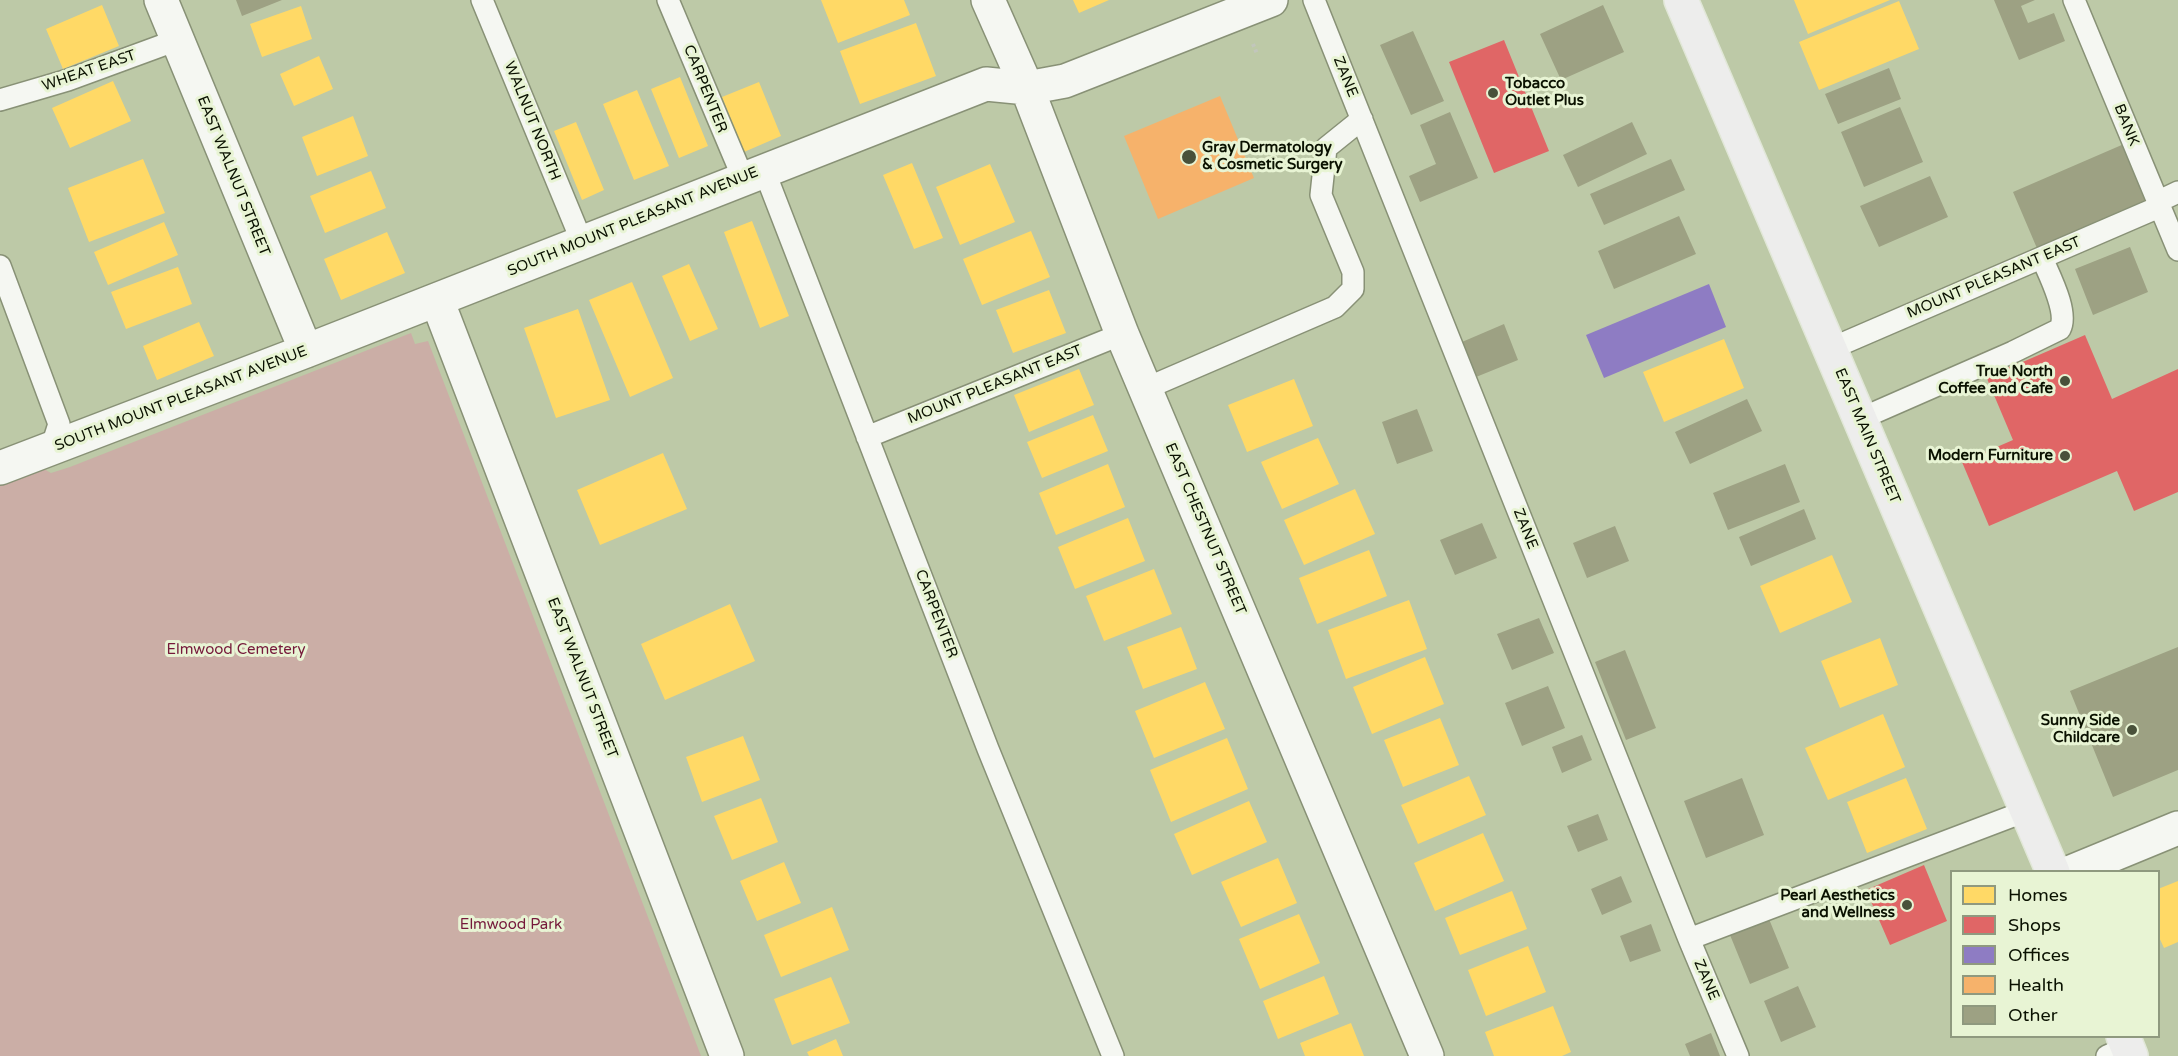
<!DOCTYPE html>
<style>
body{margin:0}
#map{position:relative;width:2178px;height:1056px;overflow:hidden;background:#bdc9a7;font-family:"Varela Round",sans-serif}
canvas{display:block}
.legend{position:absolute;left:1950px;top:870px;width:210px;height:168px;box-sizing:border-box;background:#e8f4d4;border:2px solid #8f997f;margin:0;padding:8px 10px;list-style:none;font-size:18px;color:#0a1100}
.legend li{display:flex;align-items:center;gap:12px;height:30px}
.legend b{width:30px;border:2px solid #8f997f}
</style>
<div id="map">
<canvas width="2178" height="1056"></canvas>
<ul class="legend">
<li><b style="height:16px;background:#ffd966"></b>Homes</li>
<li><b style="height:16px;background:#e06666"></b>Shops</li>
<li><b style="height:16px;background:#8e7cc3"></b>Offices</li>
<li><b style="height:16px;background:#f6b26b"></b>Health</li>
<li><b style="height:16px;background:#9da183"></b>Other</li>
</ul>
</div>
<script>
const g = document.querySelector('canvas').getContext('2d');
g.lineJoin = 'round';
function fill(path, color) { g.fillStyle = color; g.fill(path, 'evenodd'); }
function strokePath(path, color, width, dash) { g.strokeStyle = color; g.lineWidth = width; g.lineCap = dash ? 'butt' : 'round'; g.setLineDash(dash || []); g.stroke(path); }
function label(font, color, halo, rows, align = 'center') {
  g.font = font + ' "Varela Round",sans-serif'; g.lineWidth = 6; g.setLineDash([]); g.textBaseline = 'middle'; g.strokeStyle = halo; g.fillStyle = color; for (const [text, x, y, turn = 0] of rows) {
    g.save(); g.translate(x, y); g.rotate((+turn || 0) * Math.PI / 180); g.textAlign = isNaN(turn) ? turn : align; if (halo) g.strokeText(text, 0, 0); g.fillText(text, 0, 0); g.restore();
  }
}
fill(new Path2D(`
 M411 333 415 344 428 341 701 1056H0V484L42 468 51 473 70 467Z`), '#cbaea6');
fill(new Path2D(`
 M821 0H904L910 15 838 43Z
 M1073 0H1109L1079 13Z
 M1794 0H1890L1808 34Z
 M1899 1 1919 49 1819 90 1799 42Z
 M102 5 119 46 63 69 46 29Z
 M301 6 312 39 262 57 250 24Z
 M916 23 936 76 860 104 840 51Z
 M319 56 333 89 294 106 280 74Z
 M680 77 708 146 679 158 651 89Z
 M113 81 131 121 70 148 52 108Z
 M759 82 781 136 744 152 722 97Z
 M637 90 669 166 634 180 603 104Z
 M353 116 368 156 317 176 302 137Z
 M576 122 604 190 582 200 554 131Z
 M143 159 165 213 89 242 68 188Z
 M912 163 943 238 914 249 883 175Z
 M990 164 1015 222 960 245 936 187Z
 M371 171 386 208 325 233 310 196Z
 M752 221 789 316 760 328 724 232Z
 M164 222 178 255 108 285 94 252Z
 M1031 231 1050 277 982 305 963 259Z
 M387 232 405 273 341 300 324 259Z
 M689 264 718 329 690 341 662 276Z
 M178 267 192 304 126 329 111 292Z
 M632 282 673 378 630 397 589 300Z
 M1049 290 1066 333 1013 353 996 310Z
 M578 309 610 400 556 418 524 328Z
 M199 322 214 356 157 380 143 346Z
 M1724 339 1744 388 1664 422 1643 372Z
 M1079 369 1094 405 1029 432 1014 395Z
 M1294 379 1313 426 1247 452 1228 405Z
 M1093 415 1108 451 1042 478 1027 442Z
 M1318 438 1339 484 1282 509 1261 462Z
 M663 453 687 509 600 545 577 490Z
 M1108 464 1125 507 1056 535 1039 493Z
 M1355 489 1375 534 1304 565 1284 520Z
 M1128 518 1145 561 1075 589 1058 547Z
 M1369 550 1387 596 1317 624 1299 578Z
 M1832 555 1852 602 1780 633 1760 586Z
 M1154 569 1172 614 1104 641 1086 596Z
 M1409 600 1427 649 1346 679 1328 630Z
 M730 604 755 661 665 700 641 644Z
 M1181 627 1197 669 1143 689 1127 647Z
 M1880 638 1898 685 1840 708 1821 661Z
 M1425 657 1444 704 1372 734 1353 687Z
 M1205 682 1225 729 1154 758 1135 711Z
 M1883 714 1905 767 1828 800 1805 748Z
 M1440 718 1459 765 1403 787 1384 740Z
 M743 736 760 780 702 802 686 757Z
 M1227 738 1248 789 1171 822 1150 770Z
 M1469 776 1486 815 1418 844 1401 805Z
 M1906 778 1927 829 1867 853 1847 802Z
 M761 798 778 842 732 860 714 816Z
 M1249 801 1267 842 1192 875 1174 834Z
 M1483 833 1504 881 1435 911 1414 863Z
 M1278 858 1297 903 1241 927 1221 882Z
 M784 862 801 903 757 921 740 881Z
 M2178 881V942L2164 948 2158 935V889Z
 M1512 891 1527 929 1460 955 1445 918Z
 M832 907 849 950 781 977 764 935Z
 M1299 914 1320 963 1260 989 1239 939Z
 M1528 946 1546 992 1486 1016 1468 970Z
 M1324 976 1339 1014 1278 1039 1263 1001Z
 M831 977 850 1023 792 1045 774 999Z
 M1553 1006 1571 1052 1562 1056H1494L1485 1032Z
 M1351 1023 1364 1056H1305L1300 1043Z
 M836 1039 843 1056H809L807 1052Z`), '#ffd966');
fill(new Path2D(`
 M1504 40 1549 151 1494 173 1449 62Z
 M2085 335 2112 399 2178 369V492L2134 511 2117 471 1989 526 1962 462 2013 440 1977 355 2009 342 2018 364Z
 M1924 865 1947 921 1890 945 1866 890Z`), '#e06666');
fill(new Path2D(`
 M1709 284 1726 327 1604 378 1586 335Z`), '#8e7cc3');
fill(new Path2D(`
 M1220 96 1254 178 1158 219 1124 136Z`), '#f6b26b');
fill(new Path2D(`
 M236 0H282L242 16Z
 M1994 0H2035L2021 6 2028 23 2054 13 2065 41 2019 60Z
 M1603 5 1624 52 1561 80 1540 34Z
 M1413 31 1444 101 1411 115 1380 45Z
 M1889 68 1901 99 1838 124 1825 94Z
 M1900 107 1923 162 1864 187 1841 132Z
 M1450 112 1478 178 1420 202 1409 176 1436 164 1420 125Z
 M1632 122 1647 154 1578 187 1563 155Z
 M2124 144 2150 206 2039 253 2013 192Z
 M1671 159 1685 190 1604 225 1590 194Z
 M1930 176 1948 217 1879 247 1860 206Z
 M1679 216 1696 254 1614 289 1598 251Z
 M2130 247 2148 292 2093 315 2075 269Z
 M1504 324 1518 360 1476 377 1462 342Z
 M1747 399 1762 431 1690 464 1675 432Z
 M1417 409 1433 451 1397 464 1382 422Z
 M1785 464 1800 502 1728 530 1713 493Z
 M1804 509 1816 539 1751 566 1739 537Z
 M1482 523 1497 558 1455 575 1440 540Z
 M1615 526 1629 561 1587 578 1573 543Z
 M1539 618 1554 653 1512 670 1497 634Z
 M2178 647V770L2113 797 2070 691Z
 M1625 650 1656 728 1626 740 1595 662Z
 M1548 686 1565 728 1522 746 1505 703Z
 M1582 735 1592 760 1562 773 1552 747Z
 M1742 778 1764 835 1706 858 1684 801Z
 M1598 814 1608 840 1578 852 1567 826Z
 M1621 876 1632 902 1602 915 1591 889Z
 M1769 919 1789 968 1750 984 1730 935Z
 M1651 924 1661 951 1630 962 1620 936Z
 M1798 986 1816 1027 1781 1042 1764 1001Z
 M1711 1033 1720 1056H1690L1685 1044Z`), '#9da183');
const lane = new Path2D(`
 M482 0 582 242
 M668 0 743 178
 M1314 0 1689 939 1738 1056
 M2074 0 2178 250
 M0 100 68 80 177 40
 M764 170 988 749 1113 1056
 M2157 202 2178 192
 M0 266 59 424 51 449
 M1830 349 2159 207
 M1147 388 1335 307 1353 289V272L1321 195 1326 148 1362 119
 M1860 419 2013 352 2060 329C2069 312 2049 275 2042 258
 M867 437 1122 334
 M1689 939 2026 811
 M2107 1056 2127 1047`);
const street = new Path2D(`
 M161 0 306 351
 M988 0 1027 88 1122 334 1427 1056
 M437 300 727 1056
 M0 468 306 351 986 84 1027 88 1065 81 1271 0
 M2071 872 2178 828`);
const primary = new Path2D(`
 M1681 0 2053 872
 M2123 1036 2131 1056`);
strokePath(lane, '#889176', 24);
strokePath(street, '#889176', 36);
strokePath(primary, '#e1e7d7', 36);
strokePath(new Path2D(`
 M1253 44 1257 54`), '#c2c6bc', 4, [3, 3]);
strokePath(lane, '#f5f7f2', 21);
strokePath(street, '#f5f7f2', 33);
strokePath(primary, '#ededec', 33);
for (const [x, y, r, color] of [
 [1493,93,6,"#49513a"],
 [1189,157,8,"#49513a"],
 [2065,381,6,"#49513a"],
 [2065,456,6,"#49513a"],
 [2132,730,6,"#49513a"],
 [1907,905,6,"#49513a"]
]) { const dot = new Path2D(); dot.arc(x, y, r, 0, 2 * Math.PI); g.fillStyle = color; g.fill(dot); strokePath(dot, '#e8f4d4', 2); }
label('15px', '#0a1100', '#e8f4d4', [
 ["WHEAT EAST",89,71,-19],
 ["ZANE",1345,77,68],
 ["CARPENTER",705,89,68],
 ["WALNUT NORTH",532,121,68],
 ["BANK",2126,125,68],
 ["EAST WALNUT STREET",233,176,68],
 ["SOUTH MOUNT PLEASANT AVENUE",633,222,-22],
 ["MOUNT PLEASANT EAST",1994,278,-23],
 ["MOUNT PLEASANT EAST",995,385,-22],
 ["SOUTH MOUNT PLEASANT AVENUE",181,399,-21],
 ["EAST MAIN STREET",1867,436,67],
 ["EAST CHESTNUT STREET",1205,529,67],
 ["ZANE",1525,529,68],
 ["CARPENTER",936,614,69],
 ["EAST WALNUT STREET",582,678,69],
 ["ZANE",1706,980,67]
]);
label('bold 15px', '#0a1100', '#e8f4d4', [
 ["Tobacco",1505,84,"left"],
 ["Outlet Plus",1505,101,"left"],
 ["Gray Dermatology",1202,148,"left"],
 ["& Cosmetic Surgery",1202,165,"left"],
 ["True North",2053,372],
 ["Coffee and Cafe",2053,389],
 ["Modern Furniture",2053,456],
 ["Sunny Side",2120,721],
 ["Childcare",2120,738],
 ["Pearl Aesthetics",1895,896],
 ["and Wellness",1895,913]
], 'right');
label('15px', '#75193a', '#e8f4d4', [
 ["Elmwood Cemetery",236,650],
 ["Elmwood Park",511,925]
]);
</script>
